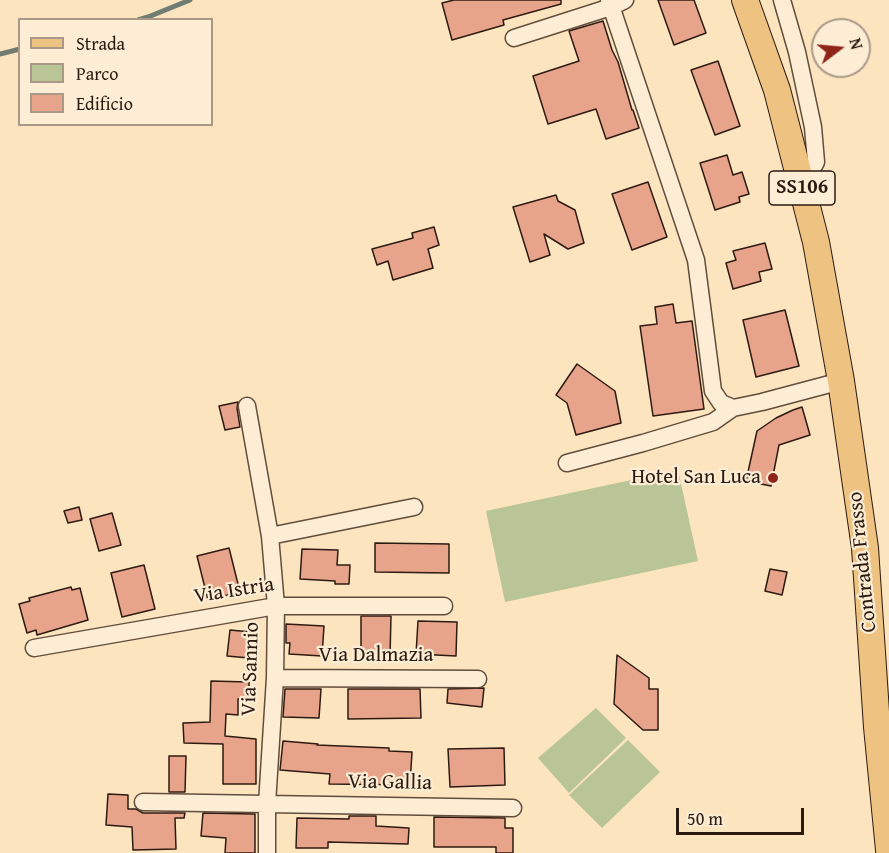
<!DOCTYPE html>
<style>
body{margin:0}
#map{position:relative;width:889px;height:853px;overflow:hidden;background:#fce4bf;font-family:"Gentium Book Plus",serif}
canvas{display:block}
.legend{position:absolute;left:18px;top:18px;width:195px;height:108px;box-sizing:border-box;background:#fdedd5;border:2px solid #aa9987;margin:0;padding:8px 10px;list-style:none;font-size:18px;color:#2d1b11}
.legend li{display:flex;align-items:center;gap:12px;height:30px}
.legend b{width:30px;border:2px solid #aa9987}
.north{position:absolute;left:811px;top:18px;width:60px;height:60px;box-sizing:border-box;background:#fdedd5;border:2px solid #aa9987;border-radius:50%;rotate:74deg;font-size:16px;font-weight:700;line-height:24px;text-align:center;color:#2d1b11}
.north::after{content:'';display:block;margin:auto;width:21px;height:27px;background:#8f2418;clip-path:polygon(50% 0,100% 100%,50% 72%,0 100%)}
.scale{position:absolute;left:676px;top:808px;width:128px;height:27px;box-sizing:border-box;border:3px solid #2d1b11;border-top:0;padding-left:8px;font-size:18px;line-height:21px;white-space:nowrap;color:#2d1b11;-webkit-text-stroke:4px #fdedd5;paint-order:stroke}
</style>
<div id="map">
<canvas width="889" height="853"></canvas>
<ul class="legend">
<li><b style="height:8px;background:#eec280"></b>Strada</li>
<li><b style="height:16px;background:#b9c597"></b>Parco</li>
<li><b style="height:16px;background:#e8a38b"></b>Edificio</li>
</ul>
<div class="north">N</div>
<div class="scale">50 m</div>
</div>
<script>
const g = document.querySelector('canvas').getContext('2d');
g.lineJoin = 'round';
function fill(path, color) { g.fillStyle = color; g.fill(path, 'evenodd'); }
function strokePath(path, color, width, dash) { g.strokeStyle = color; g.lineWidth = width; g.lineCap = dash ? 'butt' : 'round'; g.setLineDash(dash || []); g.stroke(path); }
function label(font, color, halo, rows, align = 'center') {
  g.font = font + ' "Gentium Book Plus",serif'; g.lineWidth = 4.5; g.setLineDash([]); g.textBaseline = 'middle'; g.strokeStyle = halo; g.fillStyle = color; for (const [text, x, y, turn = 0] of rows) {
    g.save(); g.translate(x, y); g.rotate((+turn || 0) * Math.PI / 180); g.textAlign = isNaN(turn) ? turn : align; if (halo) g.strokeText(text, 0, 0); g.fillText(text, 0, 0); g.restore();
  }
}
fill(new Path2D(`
 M678 470 698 561 505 602 486 511Z
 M596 708 626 738 569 793 538 758Z
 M628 740 660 772 602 828 569 795Z`), '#b9c597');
strokePath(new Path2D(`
 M138 20 148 17 190 0
 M0 54 20 49`), '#717d72', 5);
const building = new Path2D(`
 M454 0H561V4L503 20 504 25 452 40 442 3Z
 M658 0H694L706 33 674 45Z
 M603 21 612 50 618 62 632 110H633L639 128 606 139 596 109 548 124 533 76 579 61 569 31Z
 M718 61 740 126 715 135 691 70Z
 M727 155 733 175 742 172 749 194 739 197 740 202 715 210 700 163Z
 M648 182 667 237 632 250 612 194Z
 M556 195 558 201 575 210 584 243 568 249 544 234 550 255 530 262 513 207Z
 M434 227 439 245 428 249 433 268 393 280 388 261 377 265 372 249 413 238 412 233Z
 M765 243 772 269 759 272 761 281 733 289 726 263 736 260 733 251Z
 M673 304 676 323 692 321 704 409 653 416 640 326 657 324 655 307Z
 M785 310 799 366 756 377 743 320Z
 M577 364 615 391 621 423 576 435 567 403 556 395Z
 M238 402 237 408 240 427 225 430 219 406Z
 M802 407 810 435 779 445 771 486 746 481 757 431 776 418 793 410Z
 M79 507 82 520 68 523 64 511Z
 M112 513 121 545 99 551 90 519Z
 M375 543 449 544V573L375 572Z
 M229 548 240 592 208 600 197 556Z
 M302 549 338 550 337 565H350L349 584H335V581L300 579Z
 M144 565 155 609 122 617 111 573Z
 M770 569 787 572 782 595 765 591Z
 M71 587 72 590 80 588 88 620 37 635 36 630 27 633 19 604 30 601 29 598Z
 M361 616H391L390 656 361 655Z
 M418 621 457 622 456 656 416 654Z
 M286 624 324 626 322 656 289 654 290 643H286Z
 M230 630 251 632 249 658 227 656Z
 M617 655 649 678V689H658V730H643L614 704Z
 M211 681 249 682V699H238V715L226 714 225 736 256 739V784H223V744L184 743 183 723 210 722Z
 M484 688 482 707 447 703 448 689Z
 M285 689H321L319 718 283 717Z
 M348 689H420L421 718 348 719Z
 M283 741 318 744 317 745 389 748V751L412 752 410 785 329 784 330 774 280 770Z
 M504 748 505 785 450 787 448 749Z
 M169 756H186L185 792H169Z
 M108 794 128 795V809H136L143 813H185L184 818H175L176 849 133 850 132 827 106 825Z
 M203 813 255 814V853H225L226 838 201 836Z
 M349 816H376V826L409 828 408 844 328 842V848H296L297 818 349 819Z
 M434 817 505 818V828H513V853H496V847H434Z`);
fill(building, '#e8a38b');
strokePath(building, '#2d1b11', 1.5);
const street = new Path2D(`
 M609 0 696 260 713 391 721 403 733 408
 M782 0 797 52 813 127 816 162 808 177 802 185
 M514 38 611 7 625 0
 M247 406 270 536 276 606 275 678 267 804V853
 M567 463 643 443 713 422 733 408 762 402 841 381
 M270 536 414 507
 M34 648 276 606H444
 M275 678 478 679
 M143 802 513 808`);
const primary = new Path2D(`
 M745 0 777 90 816 242 841 381 865 548 877 727 889 850`);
strokePath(street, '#614d3c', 19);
strokePath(primary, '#2d1b11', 28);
strokePath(street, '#fdedd5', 16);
strokePath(primary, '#eec280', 26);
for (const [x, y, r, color] of [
 [773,478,6,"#8f2418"]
]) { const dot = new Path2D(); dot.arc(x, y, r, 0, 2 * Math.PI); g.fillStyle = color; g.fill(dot); strokePath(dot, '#fdedd5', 2); }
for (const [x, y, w] of [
 [802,188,66]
]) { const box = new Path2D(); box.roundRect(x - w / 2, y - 17, w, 34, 4.5); g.fillStyle = '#fdedd5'; g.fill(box); strokePath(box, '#2d1b11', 1.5); }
label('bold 20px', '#2d1b11', null, [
 ["SS106",802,188]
]);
label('21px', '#2d1b11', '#fdedd5', [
 ["Hotel San Luca",761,478]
], 'right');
label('21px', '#2d1b11', '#fdedd5', [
 ["Contrada Frasso",863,562,-96],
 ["Via Istria",234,591,-9],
 ["Via Dalmazia",376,656],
 ["Via Sannio",251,669,-88],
 ["Via Gallia",390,783,1]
]);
</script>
